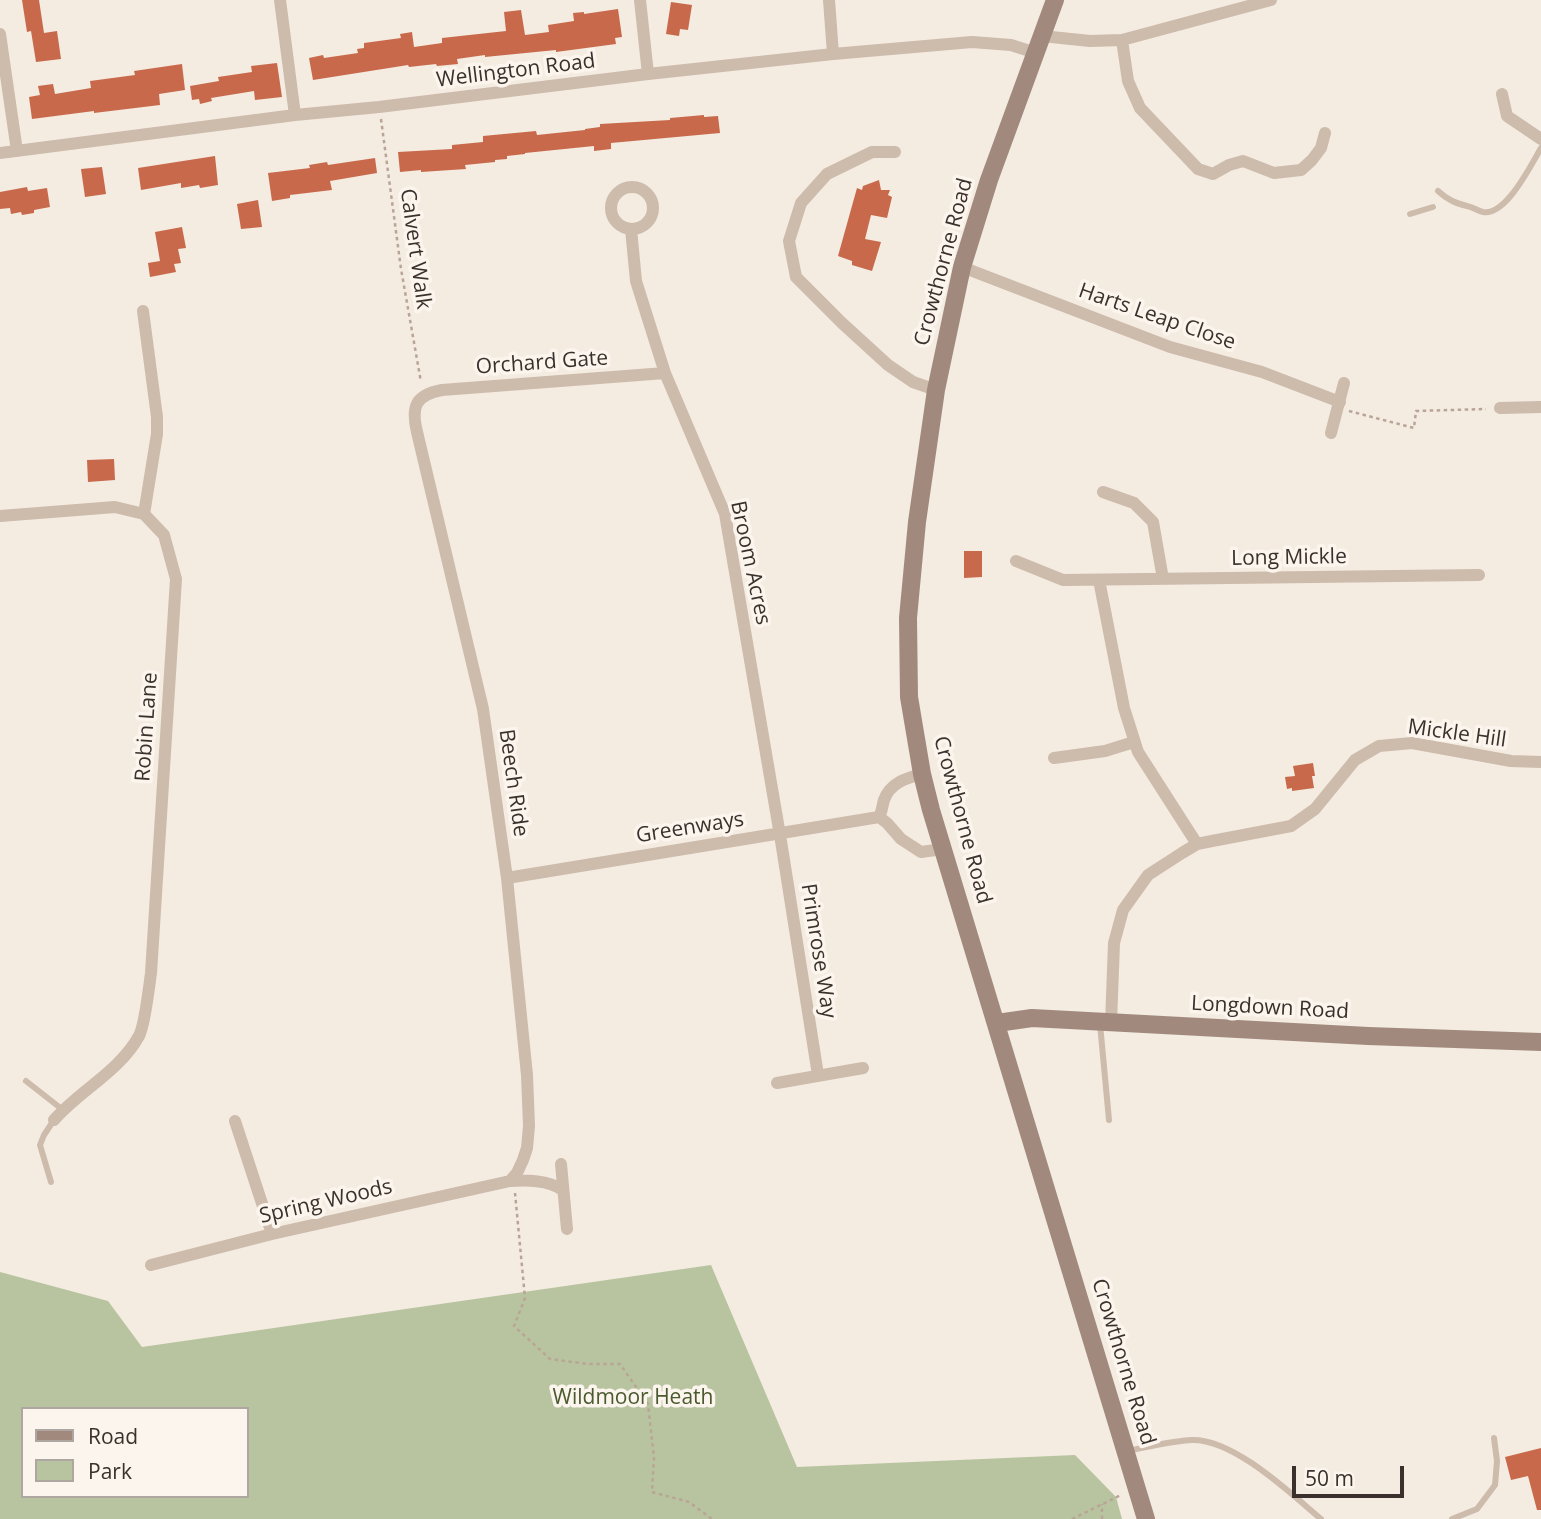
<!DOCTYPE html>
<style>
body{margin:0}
#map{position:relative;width:1541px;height:1519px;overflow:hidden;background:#f4ebe1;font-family:"Open Sans",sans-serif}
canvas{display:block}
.legend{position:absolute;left:21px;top:1407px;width:228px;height:91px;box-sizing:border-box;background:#fbf5ee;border:2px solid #aea6a0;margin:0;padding:9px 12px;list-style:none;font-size:21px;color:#3b302b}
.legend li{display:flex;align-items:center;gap:14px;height:35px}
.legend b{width:35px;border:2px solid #aea6a0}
.scale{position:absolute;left:1292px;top:1466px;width:112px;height:32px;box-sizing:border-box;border:4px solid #3b302b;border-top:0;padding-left:9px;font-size:21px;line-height:24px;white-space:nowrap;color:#3b302b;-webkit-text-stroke:5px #fbf5ee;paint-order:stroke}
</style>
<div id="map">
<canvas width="1541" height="1519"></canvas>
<ul class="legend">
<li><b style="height:9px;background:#a18a7d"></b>Road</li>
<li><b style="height:19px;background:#b8c4a0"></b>Park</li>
</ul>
<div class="scale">50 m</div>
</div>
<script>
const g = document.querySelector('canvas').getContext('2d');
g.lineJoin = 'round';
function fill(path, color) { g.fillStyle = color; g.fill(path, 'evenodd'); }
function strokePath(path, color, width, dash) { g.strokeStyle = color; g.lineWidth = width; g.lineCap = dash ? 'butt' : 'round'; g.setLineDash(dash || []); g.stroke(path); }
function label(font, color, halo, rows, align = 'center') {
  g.font = font + ' "Open Sans",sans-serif'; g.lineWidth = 7; g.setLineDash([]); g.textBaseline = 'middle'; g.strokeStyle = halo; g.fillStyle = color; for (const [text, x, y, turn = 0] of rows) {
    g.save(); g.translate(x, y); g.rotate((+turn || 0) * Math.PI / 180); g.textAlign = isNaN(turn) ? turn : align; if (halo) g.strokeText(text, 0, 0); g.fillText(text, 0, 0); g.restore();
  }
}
fill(new Path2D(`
 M711 1265 797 1467 1075 1455 1116 1497 1122 1519H0V1272L108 1301 142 1347ZM23 1409H247V1496H23Z`), '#b8c4a0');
fill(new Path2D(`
 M22 0H39L44 33 57 31 61 59 36 62 31 31 27 32Z
 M671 2 692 5 688 30 680 29 679 36 666 34Z
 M618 9 622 37 615 38 616 44 556 52V50L485 57V55L457 59 458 64 437 66 436 64 409 67 408 65 313 80 309 58 323 55 324 58 358 53 357 49 364 48V43L401 38 400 34 412 32 414 47 442 43V38L506 31 504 12 521 10 525 35 549 32 548 25 574 21 573 13 584 12V14Z
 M277 63 282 97 255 100 254 91 211 98 212 101 200 104 199 99 192 100 190 86 219 81 218 77 252 72 251 66Z
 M182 64 185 90 159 94 160 105 94 113V111L32 119 29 97 40 95 38 86 53 84 55 94 91 88 90 81 135 75 134 71Z
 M704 115V117L718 116 720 133 611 143V149L594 151V146L525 153V154L507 156V159L495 160V162L465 165 466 169 421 172V170L400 172 398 152 452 149V145L483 142V136L536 131 537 135 585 130V129L600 127V124L670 120V118Z
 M215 156 218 185 200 188 199 185 181 188V183L141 190 138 168Z
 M375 158 377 173 330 181 332 190 290 195V198L272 201 268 173 310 168 309 165 327 162 328 165Z
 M102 167 106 194 85 197 81 169Z
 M879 180 881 190H890L888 195 892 197 887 218 871 215 865 239 881 242 872 271 852 265V261L838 256 857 188 862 190 863 186Z
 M27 187 28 191 47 188 50 207 34 210V213L22 215 21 212 11 214 10 208 0 209V192Z
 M258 200 262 227 241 229 237 204Z
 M182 227 186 248 178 249 181 263 174 264 176 272 150 277 148 263 160 261 155 232Z
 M114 459 115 480 88 482 87 460Z
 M964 551H982V577L964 578Z
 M1313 763 1315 776H1312L1314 788 1292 791V788L1287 789 1285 777 1295 776 1293 766Z
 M1541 1448V1510H1537L1528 1476 1511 1480 1505 1457Z`), '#c8694b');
strokePath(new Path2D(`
 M381 119 401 269 421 382
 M1349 411 1414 428 1416 411 1486 409
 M515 1193 525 1298 514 1326 550 1359 588 1364H620L648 1404 654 1458 652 1492 689 1502 712 1519
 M1072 1519 1121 1495
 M1102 1519V1504`), '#b9a596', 2.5, [3.5, 3.5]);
strokePath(new Path2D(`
 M1438 191C1448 200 1455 203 1467 206 1473 207 1478 211 1483 212 1506 216 1531 165 1541 148
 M1410 214 1433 207
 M1100 1024 1109 1120
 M26 1081 63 1110
 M51 1182 40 1145 44 1135 54 1120
 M1127 1451C1148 1447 1171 1441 1192 1440 1234 1439 1290 1493 1321 1519
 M1452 1519 1477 1509 1495 1485 1497 1461 1494 1438`), '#cdbbac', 6);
strokePath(new Path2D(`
 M280 0 295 115
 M640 0 648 74
 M829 0 833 54
 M0 34 17 151
 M1042 36 1090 41 1122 40 1271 0
 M1122 40 1128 81 1140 108 1198 169 1213 174 1229 165 1243 161 1274 173 1301 170 1312 160 1321 148 1325 133
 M1502 94 1507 116 1541 139
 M895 152H872L827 174 801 203 789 241 796 277 842 323 888 365 913 382 936 390
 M0 153 295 115 379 107 648 74 833 54 972 42 1011 45 1036 53
 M611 208a21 21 0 1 1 42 0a21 21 0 1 1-42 0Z
 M631 229 636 281 665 373 725 514 781 841 818 1075
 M962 267 1170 347 1262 372 1340 402
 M143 311 157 417V434L144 514
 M1500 408 1541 407
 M1331 433 1344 383
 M1103 492 1134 503 1153 522 1163 579
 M0 516 115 507 144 514
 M1016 561 1063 580 1479 575
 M1099 580 1124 708 1138 752 1197 844
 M1054 758 1105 751 1134 742
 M879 817C882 812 882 807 884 800 890 783 906 778 922 774
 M507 878 879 817 887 823 901 839 921 852 943 849
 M1111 1023 1114 943 1123 910 1148 875 1182 853 1197 844 1212 841 1291 826 1315 809 1355 760 1379 746 1412 743 1511 761 1541 762
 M777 1083 863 1068
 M54 1120C80 1090 119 1072 139 1036 145 1025 149 987 151 973L176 579 164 535 144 514
 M235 1121 272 1234
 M561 1164 567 1229
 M510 1181 517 1173 523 1160 527 1148 529 1126 527 1075 507 878 483 709 417 432C411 407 415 395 442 390L665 373
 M151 1265 272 1234 510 1181C528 1180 547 1180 563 1190`), '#cdbbac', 12);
strokePath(new Path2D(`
 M1055 0 989 180 962 267 936 390 917 522 908 618 909 697 922 774 931 810 1146 1519
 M997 1023 1032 1018 1368 1036 1541 1042`), '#a18a7d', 18);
label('21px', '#3b302b', '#fbf5ee', [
 ["Wellington Road",516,71,-7],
 ["Calvert Walk",415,249,82],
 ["Crowthorne Road",944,262,-75],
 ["Harts Leap Close",1157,317,19],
 ["Orchard Gate",542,363,-4],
 ["Long Mickle",1289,558,-1],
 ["Broom Acres",750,563,78],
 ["Robin Lane",147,727,-86],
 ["Mickle Hill",1457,734,8],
 ["Beech Ride",513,783,82],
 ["Crowthorne Road",962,820,75],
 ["Greenways",690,828,-9],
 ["Primrose Way",818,951,81],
 ["Longdown Road",1270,1008,3],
 ["Spring Woods",326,1202,-13],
 ["Crowthorne Road",1123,1362,73]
]);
label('21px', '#4a5a2e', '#fbf5ee', [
 ["Wildmoor Heath",633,1398]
]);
</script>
